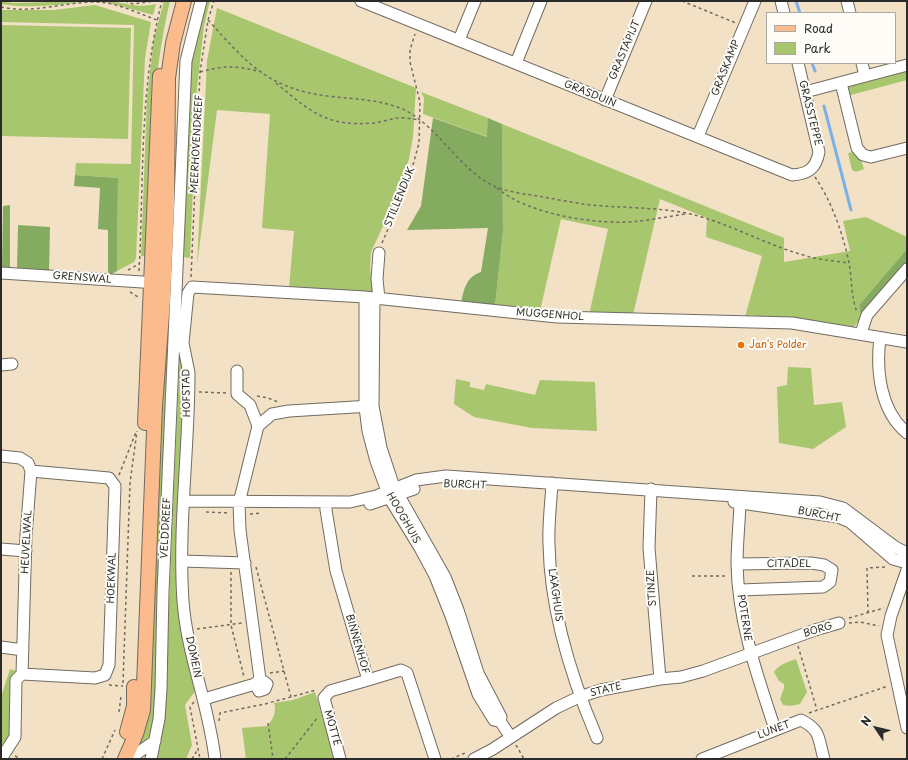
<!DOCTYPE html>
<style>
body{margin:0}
#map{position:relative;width:908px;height:760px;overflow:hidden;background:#f3e1c6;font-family:"Playpen Sans",sans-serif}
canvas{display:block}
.frame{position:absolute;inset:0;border:2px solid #2b2b2b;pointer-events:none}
.legend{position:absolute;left:766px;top:12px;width:130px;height:52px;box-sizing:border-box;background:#fdfcf7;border:1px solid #a9a8a5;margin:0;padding:5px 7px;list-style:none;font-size:12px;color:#2b2b2b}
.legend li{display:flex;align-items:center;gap:8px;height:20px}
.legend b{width:20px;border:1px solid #a9a8a5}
.north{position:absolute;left:856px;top:708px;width:40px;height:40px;-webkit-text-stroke:3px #fdfcf7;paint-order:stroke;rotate:305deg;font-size:11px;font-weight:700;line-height:16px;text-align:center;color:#2b2b2b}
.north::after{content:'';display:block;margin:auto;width:14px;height:18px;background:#2b2b2b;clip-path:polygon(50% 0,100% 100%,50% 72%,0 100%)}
</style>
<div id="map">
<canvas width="908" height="760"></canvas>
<div class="frame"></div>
<ul class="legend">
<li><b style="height:5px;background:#fbbb8c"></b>Road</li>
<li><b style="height:11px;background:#a7c66e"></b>Park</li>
</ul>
<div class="north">N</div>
</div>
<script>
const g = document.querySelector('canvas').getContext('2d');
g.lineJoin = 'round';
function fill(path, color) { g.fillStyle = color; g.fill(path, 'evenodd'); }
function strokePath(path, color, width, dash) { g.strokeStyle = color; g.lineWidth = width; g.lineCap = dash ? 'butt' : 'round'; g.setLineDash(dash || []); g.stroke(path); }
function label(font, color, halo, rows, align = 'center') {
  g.font = font + ' "Playpen Sans",sans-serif'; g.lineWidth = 4; g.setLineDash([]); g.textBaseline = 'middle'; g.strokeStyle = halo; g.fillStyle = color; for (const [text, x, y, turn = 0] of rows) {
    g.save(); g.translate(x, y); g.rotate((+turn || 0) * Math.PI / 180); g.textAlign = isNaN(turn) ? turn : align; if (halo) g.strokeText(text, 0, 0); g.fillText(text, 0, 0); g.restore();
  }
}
fill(new Path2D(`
 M1 1 13 3 88 1C59 5 29 9 1 4Z
 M102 1C124 1 133 9 156 4L153 15Z
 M164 1H170C150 85 151 171 148 256H141L147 98 154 38Z
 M205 1H210L204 26 197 88 190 258 182 257 190 72 195 37Z
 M95 5 151 22 145 58 136 258 134 262 117 271 118 178 75 175 76 163 131 164 134 25 1 22V10H54Z
 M217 8 416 88 413 137 409 159 391 209 371 252 370 268 373 294 289 288 294 231 262 228 270 114 217 110 197 265 207 61Z
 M1 25 131 28 128 139 1 136Z
 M907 69V80L847 96V89L849 85Z
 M421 92 488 118V137L423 114 424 98Z
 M502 124 784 238V262L850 251 843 221 866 217 907 237V249L859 305 861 318 854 327 750 315V317H745L762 256 706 237 707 218 660 199 633 315H589L608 229 561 219 540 311 495 306 503 231Z
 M855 152 861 159 864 169 856 172 852 170 848 153Z
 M165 307H170L155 700 151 738 133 752Z
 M180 350 185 374 178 597C180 628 185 660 196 690L185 705 192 745 186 759H156L164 719Z
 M788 367 811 368 814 405 842 402 846 427 813 449 779 443 777 387 787 385Z
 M456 379 470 382V387L484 390 486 384 535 395 540 380 595 382 597 431 532 428 474 417 454 404Z
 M796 659 807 692 800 704 790 706 783 705 780 699 784 688V684L779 681 774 672C778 665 788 662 796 659Z
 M10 669 17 671 13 675 11 735 5 745 1 743V697Z
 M315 692 335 759H246L242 728 267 726C273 720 277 711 274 703L293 700Z`), '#a7c66e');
fill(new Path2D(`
 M433 118 487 137 488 118 502 124 503 231 495 306 461 303C464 289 466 277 481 272L488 228 407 230 421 206Z
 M75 175 118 178 117 271 108 276V230L98 229 100 188 74 186Z
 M10 205V269L2 268 3 206Z
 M18 225 50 227 49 272 17 269Z
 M907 249V264L861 318 859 305Z`), '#85ab61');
strokePath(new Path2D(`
 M796 1 800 13
 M812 63 815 71
 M824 106 851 210`), '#7bb0e9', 3);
const minor = new Path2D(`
 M361 1 792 175C809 174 816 168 819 152L798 63
 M781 1 784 13
 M847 1 850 13
 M459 40 475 1
 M516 63 541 1
 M862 63 865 76
 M841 83 857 148 863 155 871 157 907 148
 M805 92 907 65
 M605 100 646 1
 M698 136 755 1
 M1 273 158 283
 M365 297V407L368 431 376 461 390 499 420 548 435 576 451 616 478 694 494 720 500 721
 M374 298 373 406 381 448 394 487 445 577 458 610 478 673 501 717 500 721 510 736
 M379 299 377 279 379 253
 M861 333 867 315 907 269
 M880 338C876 370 880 411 907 433
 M1 365 12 364
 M237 371V394L250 405 258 426
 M1 456 20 458 28 463 31 471 26 536 22 674 16 680 15 737 1 759
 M552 483C551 503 548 524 549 544 550 611 571 677 597 738
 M651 489 649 548 660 679
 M740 497C740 519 737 541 737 564 738 621 757 675 775 729
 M184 501 350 502 376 496 416 480 446 476 820 502 843 508 895 547 907 553
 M734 502 838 517 850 522 893 559 907 563
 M326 503V510L336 571 368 680 401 670 407 673 435 759
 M370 504 414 489
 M1 549 26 551
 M182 561 245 563
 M737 564 811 563 824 565 832 570 830 582 823 587 740 590
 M907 570 891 616 887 635 907 728
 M1 647 23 650
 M22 674 95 678 105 675 109 665 115 486 109 478 31 471
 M255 684 259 691 265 689 267 684 260 679
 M204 699 255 684 260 679 240 530 239 503 258 426 272 414 289 411 371 406
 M129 759 155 741
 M151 759 159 719 161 689 163 592 186 61 201 1
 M215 759C209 705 187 655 183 601 178 526 189 449 189 373L183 343 188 293 192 287 365 297 557 317 792 323 907 342
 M340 759 324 698 330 691 368 680
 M474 759 493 749 556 708 579 697 601 690 660 679 681 677 703 671 815 630 839 623
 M702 759 801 720C821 730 818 738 824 759`);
const major = new Path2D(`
 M145 423 160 76
 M127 732 134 706V687
 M125 759 136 734 143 710 155 406 163 300 167 208 168 78 173 43 184 1`);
strokePath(minor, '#716b61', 13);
strokePath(major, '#716b61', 16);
strokePath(new Path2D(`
 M13 1H21
 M125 1 133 4 154 1
 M682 1 736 23
 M1 7C33 14 64 2 95 2 116 2 137 13 157 20
 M208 20C247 63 267 88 327 96 352 99 376 99 400 108 436 122 459 171 496 187 509 192 524 194 538 196 555 199 573 203 591 205 622 208 654 207 686 213 728 222 765 245 807 256 820 260 835 261 849 263
 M200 72C223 66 234 65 257 71
 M276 83C311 112 326 127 374 123 382 122 390 119 398 118 404 117 412 119 419 120
 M815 177C832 202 843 234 849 263 852 279 851 297 857 312
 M497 188C528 215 601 226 640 221 656 219 671 216 686 214
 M382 243 408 183 419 143 420 102 410 62V50L415 34
 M128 270 139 264
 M139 271C144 180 139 89 162 1
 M191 277 200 72 208 20 214 1
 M130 292 138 297
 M199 392 227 393
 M257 396 268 398 278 402
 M119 475 136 432
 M206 512 230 513
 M250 514 262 513
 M256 567 291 697
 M231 572V625L244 677
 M692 576H728
 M868 613 867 568 886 567
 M849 618 884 608
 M849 623 860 622 879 626
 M197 629 242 623
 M798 646 817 710
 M270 673 284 671
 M123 683 130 483 137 431
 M109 685 123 686
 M194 702 190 707 200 759
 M119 712 121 696
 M809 713 888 686
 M219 721 220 713 265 704 316 690
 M268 723 273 759
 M516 745 524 759
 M15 756 21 759
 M102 759 115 730
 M192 759 198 749
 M285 759 318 717
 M451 759 465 753`), '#716b61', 1.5, [3, 3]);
strokePath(minor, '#fff', 11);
strokePath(major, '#fbbb8c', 14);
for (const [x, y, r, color] of [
 [741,345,4,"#e8710a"]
]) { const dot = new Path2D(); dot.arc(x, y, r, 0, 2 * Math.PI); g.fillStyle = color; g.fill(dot); strokePath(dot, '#fdfcf7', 1.5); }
label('10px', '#2b2b2b', '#fdfcf7', [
 ["GRASTAPIJT",625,50,-67],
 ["GRASKAMP",726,68,-68],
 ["GRASDUIN",590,94,22],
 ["GRASSTEPPE",810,113,76],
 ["MEERHOVENDREEF",197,144,-87],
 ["STILLENDIJK",400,197,-68],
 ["GRENSWAL",82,278,4],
 ["MUGGENHOL",550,315,4],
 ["HOFSTAD",187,393,-91],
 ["BURCHT",465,485,2],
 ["BURCHT",819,515,11],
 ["HOOGHUIS",403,518,60],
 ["VELDDREEF",166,528,-87],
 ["HEUVELWAL",27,542,-87],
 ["CITADEL",789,564],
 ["HOEKWAL",112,578,-88],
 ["STINZE",652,588,-94],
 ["LAAGHUIS",555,595,82],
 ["POTERNE",744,618,81],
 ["BORG",818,630,-17],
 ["BINNENHOF",357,644,74],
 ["DOMEIN",193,657,78],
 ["STATE",606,690,-14],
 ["MOTTE",332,728,74],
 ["LUNET",774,730,-21]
]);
label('10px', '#c56008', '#fdfcf7', [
 ["Jan's Polder",749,345]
], 'left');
</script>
